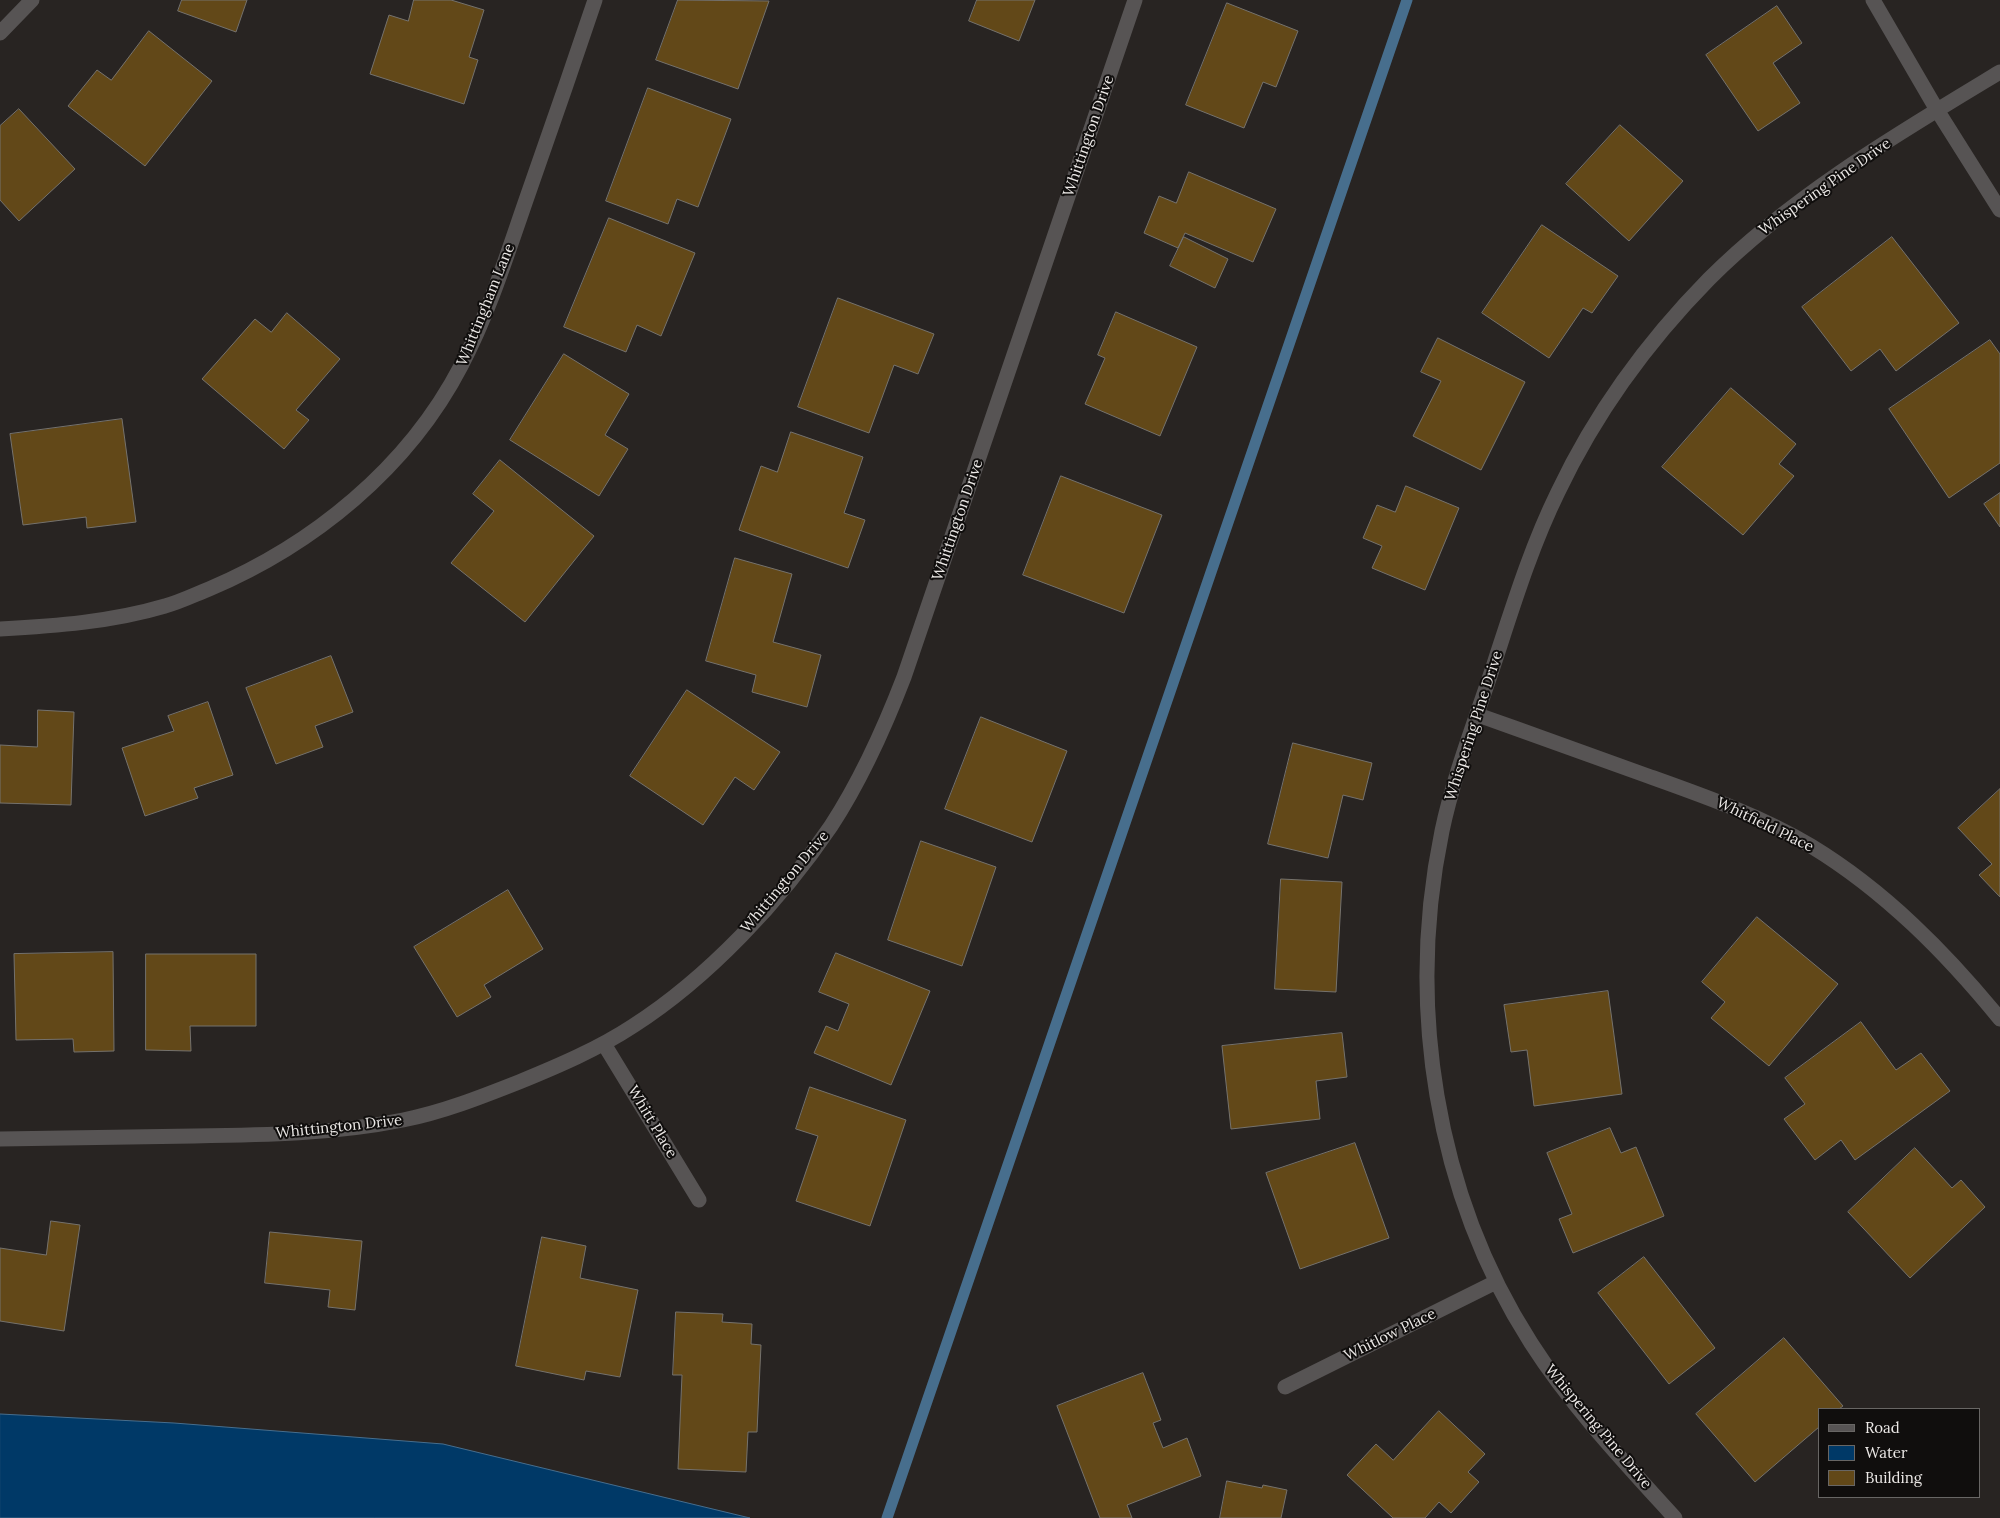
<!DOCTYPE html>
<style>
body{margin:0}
#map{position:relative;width:2000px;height:1518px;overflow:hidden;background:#282422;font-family:Lora,serif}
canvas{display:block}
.legend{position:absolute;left:1818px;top:1408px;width:162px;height:90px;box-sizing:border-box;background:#100e0d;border:1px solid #686664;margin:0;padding:6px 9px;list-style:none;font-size:15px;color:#ece9e7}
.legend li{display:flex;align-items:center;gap:10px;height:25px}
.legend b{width:25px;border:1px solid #686664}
</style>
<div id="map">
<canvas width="2000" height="1518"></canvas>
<ul class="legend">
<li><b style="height:6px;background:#575454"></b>Road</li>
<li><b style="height:14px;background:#003967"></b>Water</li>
<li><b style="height:14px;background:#624818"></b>Building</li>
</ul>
</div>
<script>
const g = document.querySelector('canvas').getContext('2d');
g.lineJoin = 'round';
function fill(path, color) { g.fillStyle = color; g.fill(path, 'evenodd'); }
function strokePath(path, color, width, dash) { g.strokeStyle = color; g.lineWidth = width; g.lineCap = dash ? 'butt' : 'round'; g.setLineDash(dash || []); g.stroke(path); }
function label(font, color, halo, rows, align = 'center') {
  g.font = font + ' Lora,serif'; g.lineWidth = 4; g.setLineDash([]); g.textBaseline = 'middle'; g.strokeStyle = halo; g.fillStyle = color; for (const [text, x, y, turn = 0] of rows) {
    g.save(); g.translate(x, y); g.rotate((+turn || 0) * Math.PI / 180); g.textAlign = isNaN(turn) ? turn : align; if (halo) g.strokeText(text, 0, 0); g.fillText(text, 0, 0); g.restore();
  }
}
const water = new Path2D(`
 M0 1414 174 1423 443 1444 750 1518H0Z`);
fill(water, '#003967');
strokePath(water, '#476e8d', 1);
strokePath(new Path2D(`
 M887 1518 1407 0`), '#476e8d', 11);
const building = new Path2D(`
 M182 0H247L236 32 178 11Z
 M414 0H451L484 10 469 57 478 60 464 104 370 74 389 15 408 21Z
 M678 0 769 1 738 89 656 60Z
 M977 0H1035L1019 41 969 21Z
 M1227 3 1298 31 1276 87 1263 82 1244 128 1186 105Z
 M1777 6 1802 43 1773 63 1800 103 1758 131 1706 55Z
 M149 31 212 81 145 166 68 106 97 70 111 80Z
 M648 88 731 119 698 207 677 199 668 224 606 201Z
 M19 109 75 169 19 221 0 200V126Z
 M1620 125 1683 181 1629 241 1566 184Z
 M1189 172 1276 209 1253 262 1185 233 1178 248 1144 233 1159 196 1176 203Z
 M609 218 695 253 661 336 637 325 626 352 564 327Z
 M1542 225 1618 276 1592 313 1583 308 1549 358 1482 313Z
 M1184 237 1228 259 1215 288 1170 266Z
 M1892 237 1959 323 1896 371 1880 349 1851 371 1802 307Z
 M838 298 934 334 918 374 894 365 869 433 798 407Z
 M1116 312 1197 347 1160 436 1085 404 1105 358 1098 355Z
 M287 313 340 359 296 410 309 420 284 449 202 379 255 319 271 332Z
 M1438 338 1525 382 1481 470 1413 436 1441 381 1421 372Z
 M1990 340 2000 354V463L1949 498 1889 409Z
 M564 354 629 394 605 435 628 449 599 496 510 440Z
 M1731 388 1796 444 1779 464 1794 476 1743 535 1662 467Z
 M122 419 136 522 87 528 86 517 23 525 10 434Z
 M791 432 863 457 844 513 865 520 848 568 739 530 761 466 777 472Z
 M500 460 594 536 525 622 451 563 494 511 473 494Z
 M1061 476 1162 515 1124 613 1023 575Z
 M1406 486 1459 508 1425 590 1372 568 1382 546 1363 538 1377 505 1395 512Z
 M2000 493V527L1984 504Z
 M735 558 792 574 773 642 821 655 807 707 752 692 756 675 706 661Z
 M331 656 353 712 315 726 323 747 276 764 246 688Z
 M687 690 780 752 754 790 735 777 703 825 630 776Z
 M208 702 233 775 194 788 198 798 145 816 122 748 174 731 168 716Z
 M38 710 74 712 71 805 0 803V745L37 747Z
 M981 717 1067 751 1032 842 945 809Z
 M1293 743 1372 763 1363 800 1343 795 1328 858 1268 844Z
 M2000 789V897L1979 875 1992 864 1958 828Z
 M921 841 996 867 962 966 888 940Z
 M1281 879 1342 882 1336 992 1275 989Z
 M508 890 543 949 484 985 491 997 457 1017 414 947Z
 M1757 917 1838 984 1769 1066 1711 1018 1725 1002 1702 982Z
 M113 952 114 1051 74 1052 73 1039 16 1040 14 954Z
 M836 953 930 991 891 1085 814 1053 826 1026 838 1031 849 1004 819 992Z
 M146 954H256V1026H190L191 1051 146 1050Z
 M1608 991 1622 1094 1534 1106 1527 1050 1511 1052 1504 1005Z
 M1861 1022 1896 1070 1921 1053 1950 1091 1855 1160 1841 1140 1815 1160 1784 1119 1805 1104 1785 1078Z
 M1342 1033 1347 1077 1316 1081 1320 1119 1231 1129 1222 1046Z
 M810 1087 906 1120 870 1226 796 1201 818 1136 796 1129Z
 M1610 1128 1621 1153 1636 1147 1664 1216 1573 1253 1559 1219 1572 1214 1547 1153Z
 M1355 1143 1389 1238 1300 1269 1266 1173Z
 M1915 1148 1952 1188 1961 1180 1985 1207 1910 1278 1848 1212Z
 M51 1221 80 1225 64 1331 0 1321V1248L46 1255Z
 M270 1232 362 1241 355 1310 328 1307 330 1290 265 1283Z
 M542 1237 586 1246 580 1278 638 1290 620 1377 586 1371 584 1380 516 1366Z
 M1644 1257 1715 1348 1669 1384 1598 1293Z
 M676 1312 723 1314 722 1322 752 1324 751 1344 761 1345 757 1432H748L746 1472 678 1469 682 1375H673Z
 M1784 1338 1843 1406 1839 1409H1819V1427L1755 1482 1696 1414Z
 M1143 1373 1161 1420 1153 1423 1163 1448 1187 1438 1201 1476 1127 1505 1132 1518H1100L1057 1406Z
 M1439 1411 1485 1454 1468 1472 1479 1482 1451 1513 1439 1502 1425 1518H1393L1347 1475 1376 1444 1393 1460Z
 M1227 1481 1262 1488 1263 1485 1287 1490 1281 1518H1220Z`);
fill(building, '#624818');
strokePath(building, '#75726d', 1);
strokePath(new Path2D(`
 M1873 0 1937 110 2000 210
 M0 33 32 0
 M0 629C55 626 111 622 165 606 180 602 194 595 209 589 313 545 408 468 461 366 488 315 506 258 525 203 549 135 572 68 595 0
 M1478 715C1535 735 1592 756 1648 776 1704 796 1761 816 1811 846 1885 891 1946 953 2000 1019
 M604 1044 699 1200
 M0 1139C65 1138 129 1137 194 1136 264 1135 334 1134 403 1120 443 1112 481 1097 519 1082 558 1066 598 1049 633 1026 708 978 781 900 831 826 861 780 884 729 904 677L1135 0
 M1285 1387 1496 1282
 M1675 1518C1624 1462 1572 1407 1531 1343 1435 1193 1406 1004 1442 831 1454 774 1476 719 1494 664 1513 606 1531 547 1558 492 1595 414 1648 341 1709 279 1793 195 1899 133 2000 72`), '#575454', 15);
label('15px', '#ece9e7', '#100e0d', [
 ["Whittington Drive",1089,136,-71],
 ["Whispering Pine Drive",1825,187,-35],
 ["Whittingham Lane",486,305,-68],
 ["Whittington Drive",958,520,-71],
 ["Whispering Pine Drive",1474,726,-72],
 ["Whitfield Place",1765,825,26],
 ["Whittington Drive",785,882,-50],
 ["Whitt Place",652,1122,59],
 ["Whittington Drive",339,1127,-6],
 ["Whitlow Place",1390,1335,-26],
 ["Whispering Pine Drive",1598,1427,50]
]);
</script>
